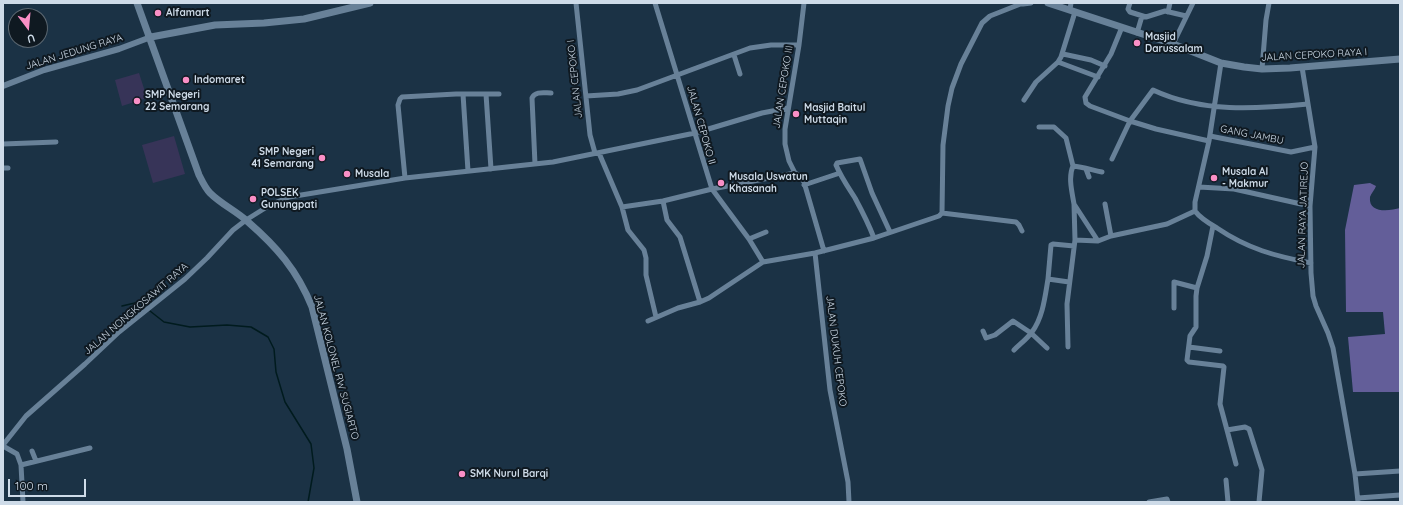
<!DOCTYPE html>
<style>
body{margin:0}
#map{position:relative;width:1403px;height:505px;overflow:hidden;background:#1b3245;font-family:Quicksand,sans-serif}
canvas{display:block}
.frame{position:absolute;inset:0;border:4px solid #cedbe8;pointer-events:none}
.north{position:absolute;left:8px;top:8px;width:40px;height:40px;box-sizing:border-box;background:#0f1921;border:1px solid #5b6771;border-radius:50%;rotate:164deg;font-size:11px;font-weight:700;line-height:16px;text-align:center;color:#cedbe8}
.north::after{content:'';display:block;margin:auto;width:14px;height:18px;background:#fa8fc6;clip-path:polygon(50% 0,100% 100%,50% 72%,0 100%)}
.scale{position:absolute;left:8px;top:479px;width:78px;height:18px;box-sizing:border-box;border:2px solid #cedbe8;border-top:0;padding-left:5px;font-size:12px;line-height:14px;white-space:nowrap;color:#cedbe8;-webkit-text-stroke:3px #0f1921;paint-order:stroke}
</style>
<div id="map">
<canvas width="1403" height="505"></canvas>
<div class="frame"></div>
<div class="north">U</div>
<div class="scale">100 m</div>
</div>
<script>
const g = document.querySelector('canvas').getContext('2d');
g.lineJoin = 'round';
function fill(path, color) { g.fillStyle = color; g.fill(path, 'evenodd'); }
function strokePath(path, color, width, dash) { g.strokeStyle = color; g.lineWidth = width; g.lineCap = dash ? 'butt' : 'round'; g.setLineDash(dash || []); g.stroke(path); }
function label(font, color, halo, rows, align = 'center') {
  g.font = font + ' Quicksand,sans-serif'; g.lineWidth = 4; g.setLineDash([]); g.textBaseline = 'middle'; g.strokeStyle = halo; g.fillStyle = color; for (const [text, x, y, turn = 0] of rows) {
    g.save(); g.translate(x, y); g.rotate((+turn || 0) * Math.PI / 180); g.textAlign = isNaN(turn) ? turn : align; if (halo) g.strokeText(text, 0, 0); g.fillText(text, 0, 0); g.restore();
  }
}
fill(new Path2D(`
 M139 73 147 98 122 106 115 80Z
 M174 136 185 174 153 183 142 145Z`), '#373458');
fill(new Path2D(`
 M1370 183 1376 186C1375 190 1371 193 1370 197 1368 214 1390 211 1400 208V392H1353L1348 337 1385 334 1383 312H1346L1345 230 1354 185Z`), '#635e99');
strokePath(new Path2D(`
 M122 306 139 302
 M150 311 164 322 190 327 227 325 251 327 268 337 274 349 276 372 285 402 311 444 314 468 308 502`), '#001b1e', 1.5);
strokePath(new Path2D(`
 M576 3 590 135 595 153
 M655 3 712 189 749 239 763 262
 M1130 3 1128 9 1130 12 1146 17 1165 11 1186 16
 M1023 4 1031 3
 M1070 9 1071 3
 M1168 12 1170 3
 M1122 27 1111 54 1085 97 1086 103 1090 106 1130 121 1156 129 1209 141
 M1137 33 1142 16
 M1173 44 1193 3
 M1063 54 1091 60 1105 66
 M734 55 740 74
 M1058 62 1098 77
 M1221 63 1209 141 1195 202V211C1200 218 1210 224 1217 228 1248 249 1275 256 1311 263
 M1302 67 1315 147 1310 206 1311 273 1313 296 1316 306 1328 333 1333 348 1355 474 1358 502
 M1262 69 1266 20 1269 3
 M463 94 468 171
 M486 94 491 169
 M586 96 618 94 637 90 750 48 771 45H799
 M1024 100 1036 82 1058 62 1061 57 1075 12
 M1039 127H1054L1066 138 1073 166C1068 177 1072 192 1074 204
 M1210 136 1291 152 1315 147
 M3 144 56 142
 M599 153 622 207 628 230 644 250 646 258V275L656 317
 M1112 159 1130 121 1153 90C1202 113 1256 109 1308 104
 M535 164 532 98C535 91 544 93 551 93
 M1073 166C1083 167 1092 170 1102 172
 M3 168H8
 M1086 169 1089 177
 M795 173 789 161 785 144V129L799 45 804 3
 M795 173 800 176 804 182 824 251
 M405 178 398 105 400 99 402 97 456 94H499
 M804 185 840 173
 M1199 187 1234 189 1310 206
 M663 201 667 220 680 237 700 302
 M1105 204 1111 236 1167 224 1195 211
 M622 207 663 201 712 189 795 173
 M942 213 1016 222 1019 225 1022 231
 M874 238C869 225 862 211 855 198 848 187 841 177 836 165L837 163 860 159 872 193 890 232
 M749 239 766 232
 M1075 240 1098 241
 M815 253 830 390 848 482 849 502
 M1048 279 1051 245 1053 244 1074 246
 M1197 288 1196 296V327L1190 336 1187 360 1189 362 1223 366 1224 367 1220 404 1227 430
 M1174 308V282L1197 288 1207 256 1213 226
 M648 321 678 308 700 302 709 298 763 262 815 253 874 238 939 216 942 213 943 145 948 106 952 88 961 64 982 23 990 16 1023 3
 M983 331 986 338 995 335 1013 321 1031 333 1047 348
 M1068 347 1067 304 1075 240 1074 204 1098 241 1111 236
 M1189 347 1220 351
 M1014 350C1020 344 1027 339 1032 332 1043 317 1045 297 1048 279L1069 282
 M3 445 26 416 85 364 119 332 185 279 207 258 233 230 246 220 270 205 289 197 405 178 553 162 695 133 762 113 788 108
 M3 446 17 454 21 465
 M32 451 36 461
 M1236 464 1227 430 1245 427 1249 429 1262 470 1259 502
 M1355 474 1400 471
 M1226 480 1228 502
 M1358 498 1400 495
 M23 502 21 465 90 448
 M1149 502 1167 499 1168 502`), '#688198', 5);
strokePath(new Path2D(`
 M3 86 44 70 119 49 151 37`), '#688198', 6);
strokePath(new Path2D(`
 M137 3 199 175C202 181 205 188 210 193 221 204 236 211 247 221 277 247 297 270 312 307L347 449 357 502
 M1048 3 1173 44 1221 63 1244 67 1262 69 1290 68 1400 59
 M151 37 215 25 264 23 304 19 370 3`), '#688198', 7);
for (const [x, y, r, color] of [
 [158,13,4,"#fa8fc6"],
 [1137,43,4,"#fa8fc6"],
 [186,80,4,"#fa8fc6"],
 [137,101,4,"#fa8fc6"],
 [796,114,4,"#fa8fc6"],
 [322,158,4,"#fa8fc6"],
 [347,174,4,"#fa8fc6"],
 [1214,178,4,"#fa8fc6"],
 [721,183,4,"#fa8fc6"],
 [253,199,4,"#fa8fc6"],
 [462,474,4,"#fa8fc6"]
]) { const dot = new Path2D(); dot.arc(x, y, r, 0, 2 * Math.PI); g.fillStyle = color; g.fill(dot); strokePath(dot, '#0f1921', 1.5); }
label('bold 10px', '#cedbe8', '#0f1921', [
 ["Alfamart",166,13],
 ["Masjid",1145,37],
 ["Darussalam",1145,49],
 ["Indomaret",194,80],
 ["SMP Negeri",145,95],
 ["22 Semarang",145,107],
 ["Masjid Baitul",804,108],
 ["Muttaqin",804,120],
 ["SMP Negeri",314,152,"right"],
 ["41 Semarang",314,164,"right"],
 ["Musala Al",1222,172],
 ["- Makmur",1222,184],
 ["Musala",355,174],
 ["Musala Uswatun",729,177],
 ["Khasanah",729,189],
 ["POLSEK",261,193],
 ["Gunungpati",261,205],
 ["SMK Nurul Barqi",470,474]
], 'left');
label('10px', '#cedbe8', '#0f1921', [
 ["JALAN JEDUNG RAYA",74,52,-17],
 ["JALAN CEPOKO RAYA I",1314,55,-3],
 ["JALAN CEPOKO I",575,79,-96],
 ["JALAN CEPOKO III",783,87,-81],
 ["JALAN CEPOKO II",701,125,74],
 ["GANG JAMBU",1252,135,11],
 ["JALAN RAYA JATIREJO",1303,215,-88],
 ["JALAN NONGKOSAWIT RAYA",136,309,-41],
 ["JALAN DUKUH CEPOKO",836,351,83],
 ["JALAN KOLONEL RW SUGIARTO",336,367,75]
]);
</script>
